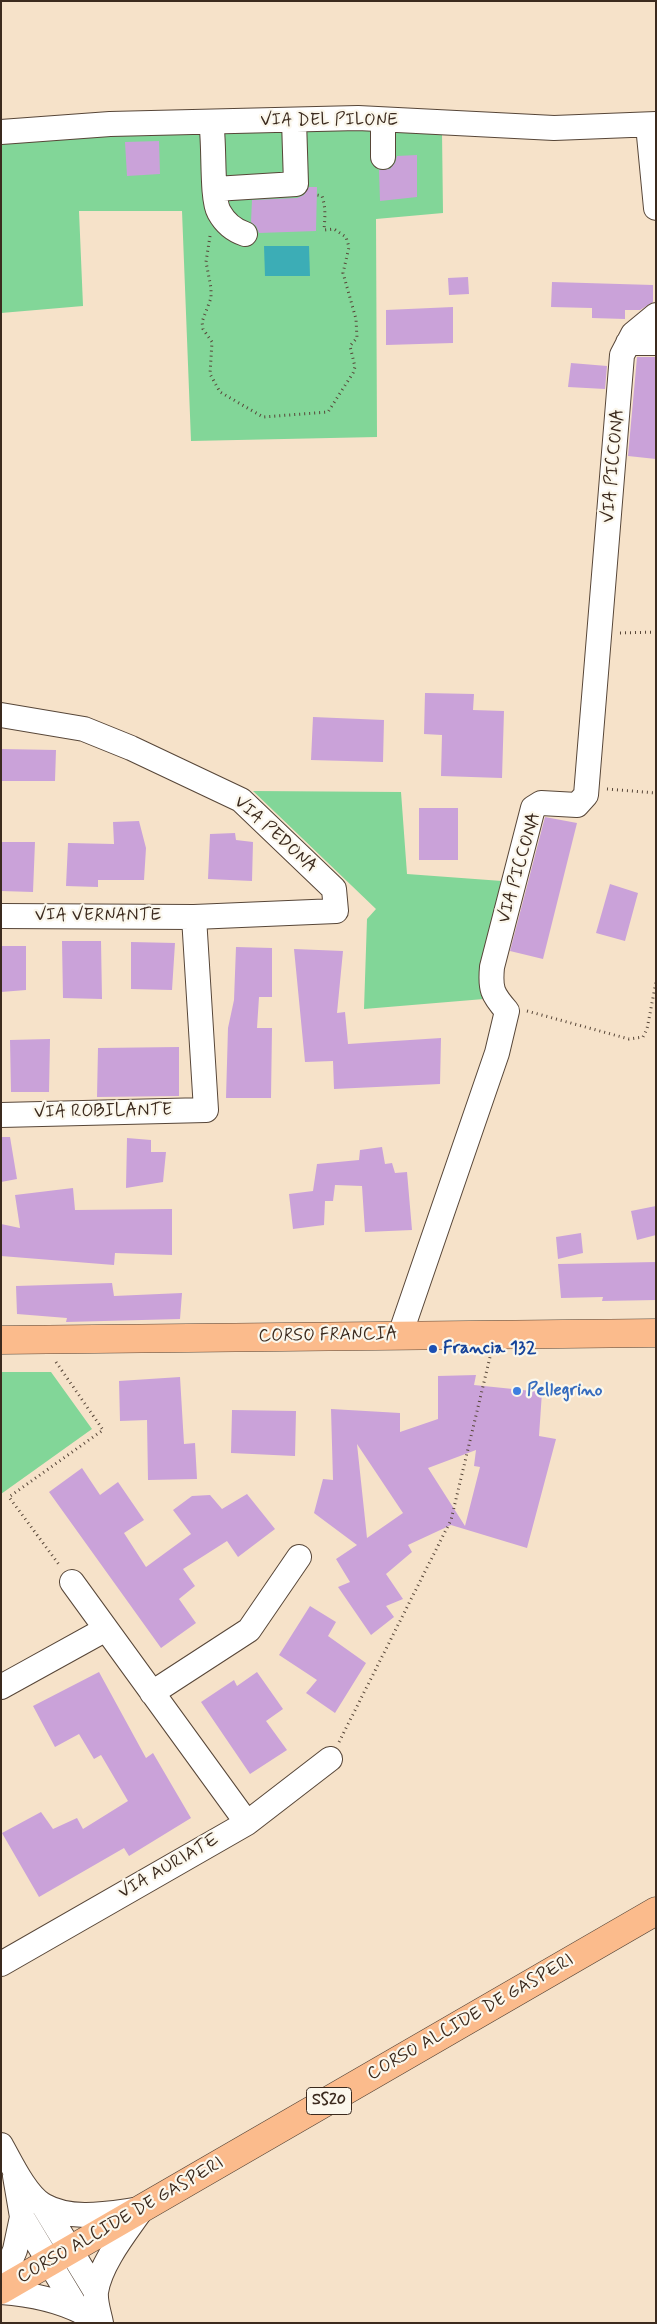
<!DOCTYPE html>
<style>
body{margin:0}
#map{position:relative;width:657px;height:2324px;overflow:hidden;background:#f6e2c9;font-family:Mynerve,sans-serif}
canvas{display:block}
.frame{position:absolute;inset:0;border:2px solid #3b2a1e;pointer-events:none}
</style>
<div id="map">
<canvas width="657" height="2324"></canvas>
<div class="frame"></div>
</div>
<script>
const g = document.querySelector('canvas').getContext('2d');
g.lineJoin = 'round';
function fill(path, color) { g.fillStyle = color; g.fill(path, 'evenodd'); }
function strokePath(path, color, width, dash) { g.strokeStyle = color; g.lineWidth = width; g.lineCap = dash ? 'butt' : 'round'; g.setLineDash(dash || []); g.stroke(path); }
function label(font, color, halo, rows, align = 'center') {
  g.font = font + ' Mynerve,sans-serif'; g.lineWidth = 4.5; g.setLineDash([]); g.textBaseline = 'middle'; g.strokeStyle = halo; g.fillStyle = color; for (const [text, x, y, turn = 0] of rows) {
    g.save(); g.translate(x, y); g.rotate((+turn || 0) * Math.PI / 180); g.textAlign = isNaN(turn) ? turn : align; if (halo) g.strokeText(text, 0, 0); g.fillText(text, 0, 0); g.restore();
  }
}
fill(new Path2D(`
 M163 128 442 132 443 213 376 219 377 437 191 441 182 211H79L83 306 1 313V141Z
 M253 791 401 792 407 874 502 881 484 999 364 1009 367 919 376 909Z
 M1 1372H51L92 1429 1 1494Z`), '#82d698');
fill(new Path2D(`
 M264 246H309L310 276H265Z`), '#3cadb6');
fill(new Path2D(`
 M159 141 160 174 127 176 125 142Z
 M417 155V197L380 201 379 170 390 169 395 163 397 156Z
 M309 187H317L316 231 259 233 256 226 251 222 252 200 297 198 304 195Z
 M468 277 469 294 449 295 448 278Z
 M552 282 653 285V302L640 310H625V319L592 318V308L551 307Z
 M453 307V343L386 345V310Z
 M637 357H656V459L628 456Z
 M571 363 607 366 605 389 568 387Z
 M425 693 474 694 473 710 504 711 502 778 441 776 442 735 424 734Z
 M313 717 384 720 383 762 311 760Z
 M1 749 56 750 55 781H1Z
 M419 808H458V860H419Z
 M545 817 577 823 543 959 510 951Z
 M139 821 146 848 144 880H98V887L66 886 68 843 114 844 113 822Z
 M235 833 236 840 253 842 252 881 208 879 210 834Z
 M1 842H35L33 892 1 891Z
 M610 884 638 893 625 941 596 933Z
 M62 941H101L102 999 63 998Z
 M131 942 175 943 172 990 131 989Z
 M1 946H26V990L1 992Z
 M236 947 272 948V997H259L257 1028H272L271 1098H226L228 1028 234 1000Z
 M294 949 343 951 337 1013 345 1012 348 1044 441 1038 440 1084 334 1089 333 1061 305 1062Z
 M50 1039 49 1092H11L10 1040Z
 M179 1047V1096L97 1097 98 1048Z
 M1 1137H10L17 1179 1 1182Z
 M127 1138 151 1140V1152H166L163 1182 126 1188Z
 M382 1147 385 1164 392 1163 395 1173 407 1172 412 1230 365 1232 362 1186 335 1185 333 1201H325L324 1225 293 1229 289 1194 313 1191 317 1164 359 1160 360 1150Z
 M73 1188 75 1210 172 1209V1255L115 1253 114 1265 1 1256V1224L20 1228 15 1195Z
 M656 1206V1235L637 1240 631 1211Z
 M581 1233 583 1253 558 1259 556 1237Z
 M656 1262V1300L602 1301 603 1297 561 1298 558 1264Z
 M112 1283 114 1296 182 1293 180 1319 66 1322 67 1318 17 1314 16 1286Z
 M476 1375 474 1385 542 1392 539 1436 556 1439 527 1548 451 1525 408 1545 412 1552 386 1574 403 1599 386 1606 394 1617 371 1635 338 1587 350 1582 336 1559 357 1545 314 1513 323 1479 333 1480 331 1409 400 1413V1432L438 1419V1376ZM357 1444 403 1513 367 1538ZM476 1450 474 1466 480 1467 465 1526 428 1468Z
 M180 1377 184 1444 195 1443 197 1479 148 1480 147 1420 120 1421 119 1381Z
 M232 1410 296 1411 295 1456 231 1453Z
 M82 1468 100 1495 118 1482 144 1520 124 1533 146 1567 191 1534 173 1510 192 1496 210 1495 222 1509 247 1494 275 1529 238 1557 227 1541 183 1569 195 1586 179 1599 196 1623 161 1648 49 1492Z
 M310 1606 336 1622 328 1636 366 1663 335 1713 306 1693 317 1680 279 1655Z
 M99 1672 146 1758 153 1753 191 1818 129 1856 124 1848 39 1897 2 1833 41 1812 53 1829 77 1818 83 1829 128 1801 101 1755 94 1759 79 1734 55 1747 33 1706Z
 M257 1672 283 1709 266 1721 287 1750 250 1774 201 1702 234 1680 237 1686Z`), '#caa2d9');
const minor = new Path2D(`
 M211 122C215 142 211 198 219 212 225 223 233 230 245 234
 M648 125 656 208
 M1 132 110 124 358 118 554 128 656 124
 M383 157V120
 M215 189 296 184 294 120
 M628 343H656
 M1 715 84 729 131 748 241 800 334 889 336 911 194 917 1 916
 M1 1115 206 1110 194 917
 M400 1335 497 1053 507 1011C492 994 490 989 492 967L533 808 541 803 577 805 586 795 622 355 633 334 656 315
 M72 1582 247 1823
 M1 1687 106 1629
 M152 1693 249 1630 299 1557
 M1 1964 247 1823 330 1759
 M1 2145C11 2163 26 2195 43 2205 71 2221 106 2214 135 2210
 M43 2205 96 2292
 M22 2217 78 2310
 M1 2283 15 2250 22 2217 15 2176
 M1 2292C29 2294 59 2300 84 2313
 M101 2323C99 2313 95 2302 96 2292 100 2264 126 2232 142 2209`);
const major = new Path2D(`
 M1 1340 656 1333
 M1 2290 656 1911`);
strokePath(minor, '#574638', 26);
strokePath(major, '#574638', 29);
strokePath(new Path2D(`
 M210 236 206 262 211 288V298L202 322 203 329 212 342 210 374 220 392 263 417 328 412 353 373 355 367 350 346 357 338 356 319 343 273 349 247 346 237 334 229 324 230C325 217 326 208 322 196L317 195
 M620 633 656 632
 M607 789 656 793
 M527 1011 629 1039 643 1037 647 1029 656 982
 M56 1362 103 1430 9 1497 60 1566
 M339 1742 451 1520 490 1357`), '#574638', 3, [1, 4]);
strokePath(minor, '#fff', 24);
strokePath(major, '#fbbb8c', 28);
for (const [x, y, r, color] of [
 [433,1349,5,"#1a4fb4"],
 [517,1391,5,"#3f7fe0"]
]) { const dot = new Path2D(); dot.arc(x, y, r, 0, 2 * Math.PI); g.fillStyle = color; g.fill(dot); strokePath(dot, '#fbf7ec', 2); }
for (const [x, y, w] of [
 [329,2101,45]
]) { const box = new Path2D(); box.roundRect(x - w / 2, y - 13.5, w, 27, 4); g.fillStyle = '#fbf7ec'; g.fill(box); strokePath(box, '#3b2a1e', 1); }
label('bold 16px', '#3b2a1e', null, [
 ["SS20",329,2101]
]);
label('18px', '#3b2a1e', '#fbf7ec', [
 ["VIA DEL PILONE",329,121],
 ["VIA PICCONA",614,466,-85],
 ["VIA PEDONA",275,835,42],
 ["VIA PICCONA",520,868,-74],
 ["VIA VERNANTE",98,916],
 ["VIA ROBILANTE",103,1112,-1],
 ["CORSO FRANCIA",328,1336,-1],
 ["VIA AURIATE",169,1867,-30],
 ["CORSO ALCIDE DE GASPERI",471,2018,-30],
 ["CORSO ALCIDE DE GASPERI",121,2221,-30]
]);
label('bold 18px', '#164399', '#fbf7ec', [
 ["Francia 132",443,1349]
], 'left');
label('bold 18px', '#366cbe', '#fbf7ec', [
 ["Pellegrino",527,1391]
], 'left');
</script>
